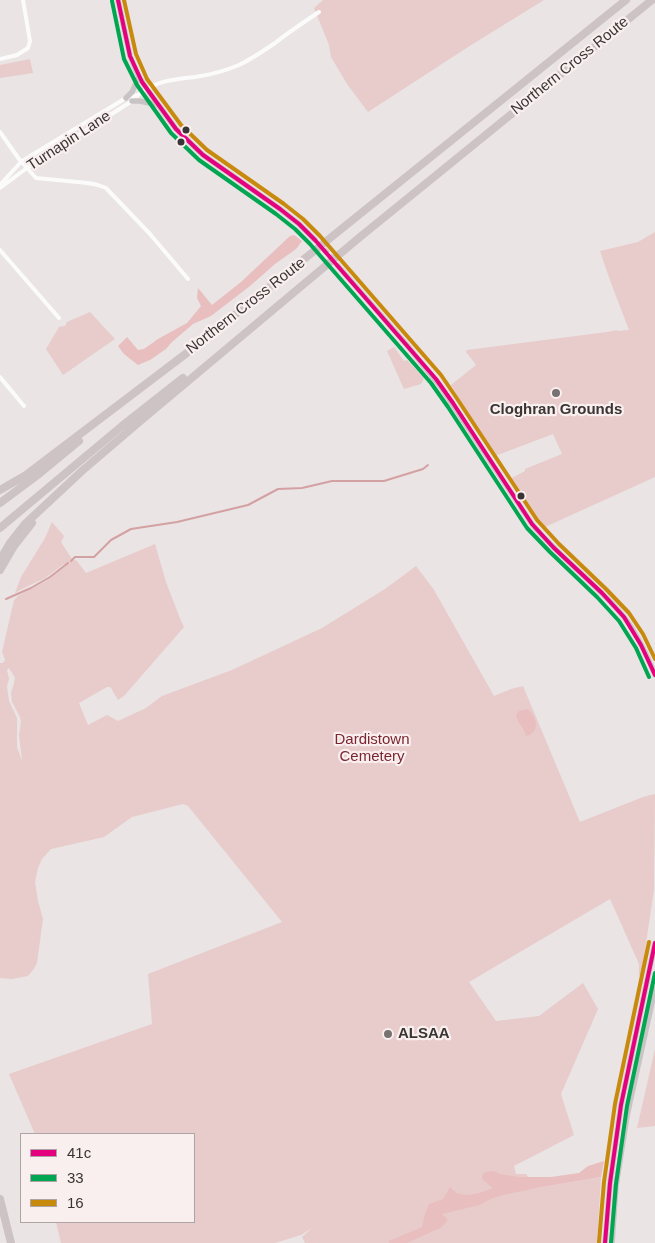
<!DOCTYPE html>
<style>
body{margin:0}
#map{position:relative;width:655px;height:1243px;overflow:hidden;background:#eae4e4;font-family:Helvetica,sans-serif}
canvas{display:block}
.legend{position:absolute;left:20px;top:1133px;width:175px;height:90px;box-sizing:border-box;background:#faefef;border:1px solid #ada5a5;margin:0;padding:6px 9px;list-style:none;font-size:15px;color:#393535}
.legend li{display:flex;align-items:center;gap:10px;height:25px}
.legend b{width:25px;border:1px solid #ada5a5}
</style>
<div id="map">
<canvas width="655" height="1243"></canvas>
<ul class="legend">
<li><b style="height:6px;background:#e5007d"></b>41c</li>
<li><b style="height:6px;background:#00a651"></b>33</li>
<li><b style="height:6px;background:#c88a0d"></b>16</li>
</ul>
</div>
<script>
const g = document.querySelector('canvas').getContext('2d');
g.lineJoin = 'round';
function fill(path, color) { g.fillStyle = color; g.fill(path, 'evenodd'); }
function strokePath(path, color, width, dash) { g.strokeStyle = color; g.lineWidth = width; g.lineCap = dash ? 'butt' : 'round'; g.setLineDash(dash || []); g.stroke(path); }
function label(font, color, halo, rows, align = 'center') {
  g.font = font + ' Helvetica,sans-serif'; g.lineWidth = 4.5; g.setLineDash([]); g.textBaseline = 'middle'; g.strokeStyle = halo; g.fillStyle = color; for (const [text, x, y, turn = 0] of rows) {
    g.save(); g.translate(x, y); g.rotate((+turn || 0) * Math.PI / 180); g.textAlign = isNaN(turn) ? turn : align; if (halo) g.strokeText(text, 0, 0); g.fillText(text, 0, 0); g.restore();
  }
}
fill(new Path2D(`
 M323 0H544L468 47 368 112 347 84 331 57 329 45 314 8Z
 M30 59 33 73 0 78V65Z
 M655 232V477L545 527 531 511 510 479 525 471V469L562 454 553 434 495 456 451 385 476 365 466 352 467 350 607 332 617 330V331L629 330 611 283 600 251 638 242Z
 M90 312 115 339 63 375 46 349 59 327 65 326 67 322Z
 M394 347 404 361 407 360 424 378 421 384 404 389 387 351Z
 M52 522 64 536 61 542 72 559 77 561 86 573 155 544 166 582 181 621 184 627 124 696 118 700 111 688 110 687H107L79 703 88 725 107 715 118 721 146 708 162 696 232 670 322 628 385 589 416 566 434 590 494 696 511 689 523 686 580 822 643 797 655 794 654 890 641 976H639V964L610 899 469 982 496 1021 539 1016 583 983 598 1009 561 1094 574 1135 514 1166 516 1174H526L536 1188 601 1177 597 1243H305L302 1237 312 1228 301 1235 275 1243H61L56 1222H194V1134H35L9 1074 152 1024 148 974 282 922 188 806 183 804 132 817 104 837 51 849 42 859 38 868 35 882 38 901 43 919 37 963 33 970 28 976 12 979 0 978V663H3L5 660 2 652 14 600 18 596 46 581 66 566 67 564H64L45 578 22 589 15 593 21 577 45 538ZM9 668 15 678 14 683 11 693 12 702 20 717 21 722 19 735 22 761 17 747V718L9 701 7 686 9 679 7 670Z
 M655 1049V1126L637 1128Z`), '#e8cbcb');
fill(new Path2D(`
 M294 235 302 241 296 249 275 264 250 286 211 316 193 324 172 342 166 349 150 360 138 365 124 354 118 346 131 333 127 337 138 350 144 349 158 339 187 323 201 306 197 298 198 288 212 305 241 282 290 236Z
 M528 709C537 718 541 732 526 736 524 727 519 725 516 716L519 711Z
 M604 1161 601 1177 536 1188 503 1195 493 1198 479 1205 442 1214 448 1220 442 1227 407 1243H389V1241L422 1227 425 1214 429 1204 443 1199 450 1187C451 1188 456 1193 457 1193 468 1198 483 1192 493 1188L482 1179V1175L486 1172 494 1171 500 1174 519 1177H551L579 1173 588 1166Z`), '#e8bebf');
strokePath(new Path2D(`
 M71 561 75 557H94L111 540 131 529 177 522 248 505 278 489 302 488 332 481H384L423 469 428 465
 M6 599 31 588 50 577 68 563`), '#d4a1a3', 2);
strokePath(new Path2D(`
 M318 243 335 262`), '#c7c1c1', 5.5, [5.5, 3]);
strokePath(new Path2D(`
 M0 59 17 55 28 48 30 41 23 0
 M0 132 19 159 36 178 88 183 98 185 106 188 150 234 188 279
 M0 185 21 162 32 155 126 98 138 95
 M0 188 27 168 132 101C150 81 170 80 195 77 209 75 225 71 239 65 252 59 263 51 275 43 289 32 304 22 319 12
 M0 250 59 318
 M0 377 24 406`), '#fcfbfb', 4);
strokePath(new Path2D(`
 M118 0 130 56 139 77 154 99 176 129 203 155 280 209 299 224 315 240
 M126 98 132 92 139 77
 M132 101H140L158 105
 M338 266 406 344 441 387 532 524C560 558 596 583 624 617 637 634 647 655 655 675
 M605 1243 610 1183 621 1105 655 943
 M612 1243 616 1186 627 1116 655 989`), '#c8c4c5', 5.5);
strokePath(new Path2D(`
 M0 490 26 475 196 346 626 0
 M0 503 39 474 79 441
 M0 528 122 426 183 378
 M0 560 10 543 25 524 83 470 138 423 360 237 652 0
 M0 570 14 546 32 523
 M0 1199 11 1243`), '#cdc3c4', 8);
strokePath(new Path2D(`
 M118 0 130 56 142 82 176 129 203 155 280 209 299 224 315 240 436 379 453 403 532 524 554 548 602 593 624 617 641 645 655 675
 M605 1243 610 1183 621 1105 655 943`), '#e5007d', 4);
strokePath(new Path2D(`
 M112 1 124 59 137 85 171 133 199 160 276 214 295 229 310 244 431 383 448 407 527 528 550 552 597 597 619 621 636 648 649 677
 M611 1243 616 1184 627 1106 655 973`), '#00a651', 4);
strokePath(new Path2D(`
 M124 0 136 54 147 79 181 125 207 150 284 204 303 219 320 236 441 375 458 400 537 520 559 544 606 589 629 613 643 634 655 659
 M599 1242 604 1182 615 1104 649 942`), '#c88a0d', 4);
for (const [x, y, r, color] of [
 [186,130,4.5,"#393535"],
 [181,142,4.5,"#393535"],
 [556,393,5,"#777272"],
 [521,496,4.5,"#393535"],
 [388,1034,5,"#777272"]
]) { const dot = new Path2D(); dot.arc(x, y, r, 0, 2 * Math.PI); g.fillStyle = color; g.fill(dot); strokePath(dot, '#faefef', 2); }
label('15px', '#393535', '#faefef', [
 ["Northern Cross Route",570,66,-39],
 ["Turnapin Lane",69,141,-33],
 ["Northern Cross Route",246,306,-38]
]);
label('bold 15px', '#393535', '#faefef', [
 ["Cloghran Grounds",556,410],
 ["ALSAA",398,1034,"left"]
]);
label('15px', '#7a2630', '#faefef', [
 ["Dardistown",372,740],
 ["Cemetery",372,757]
]);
</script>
